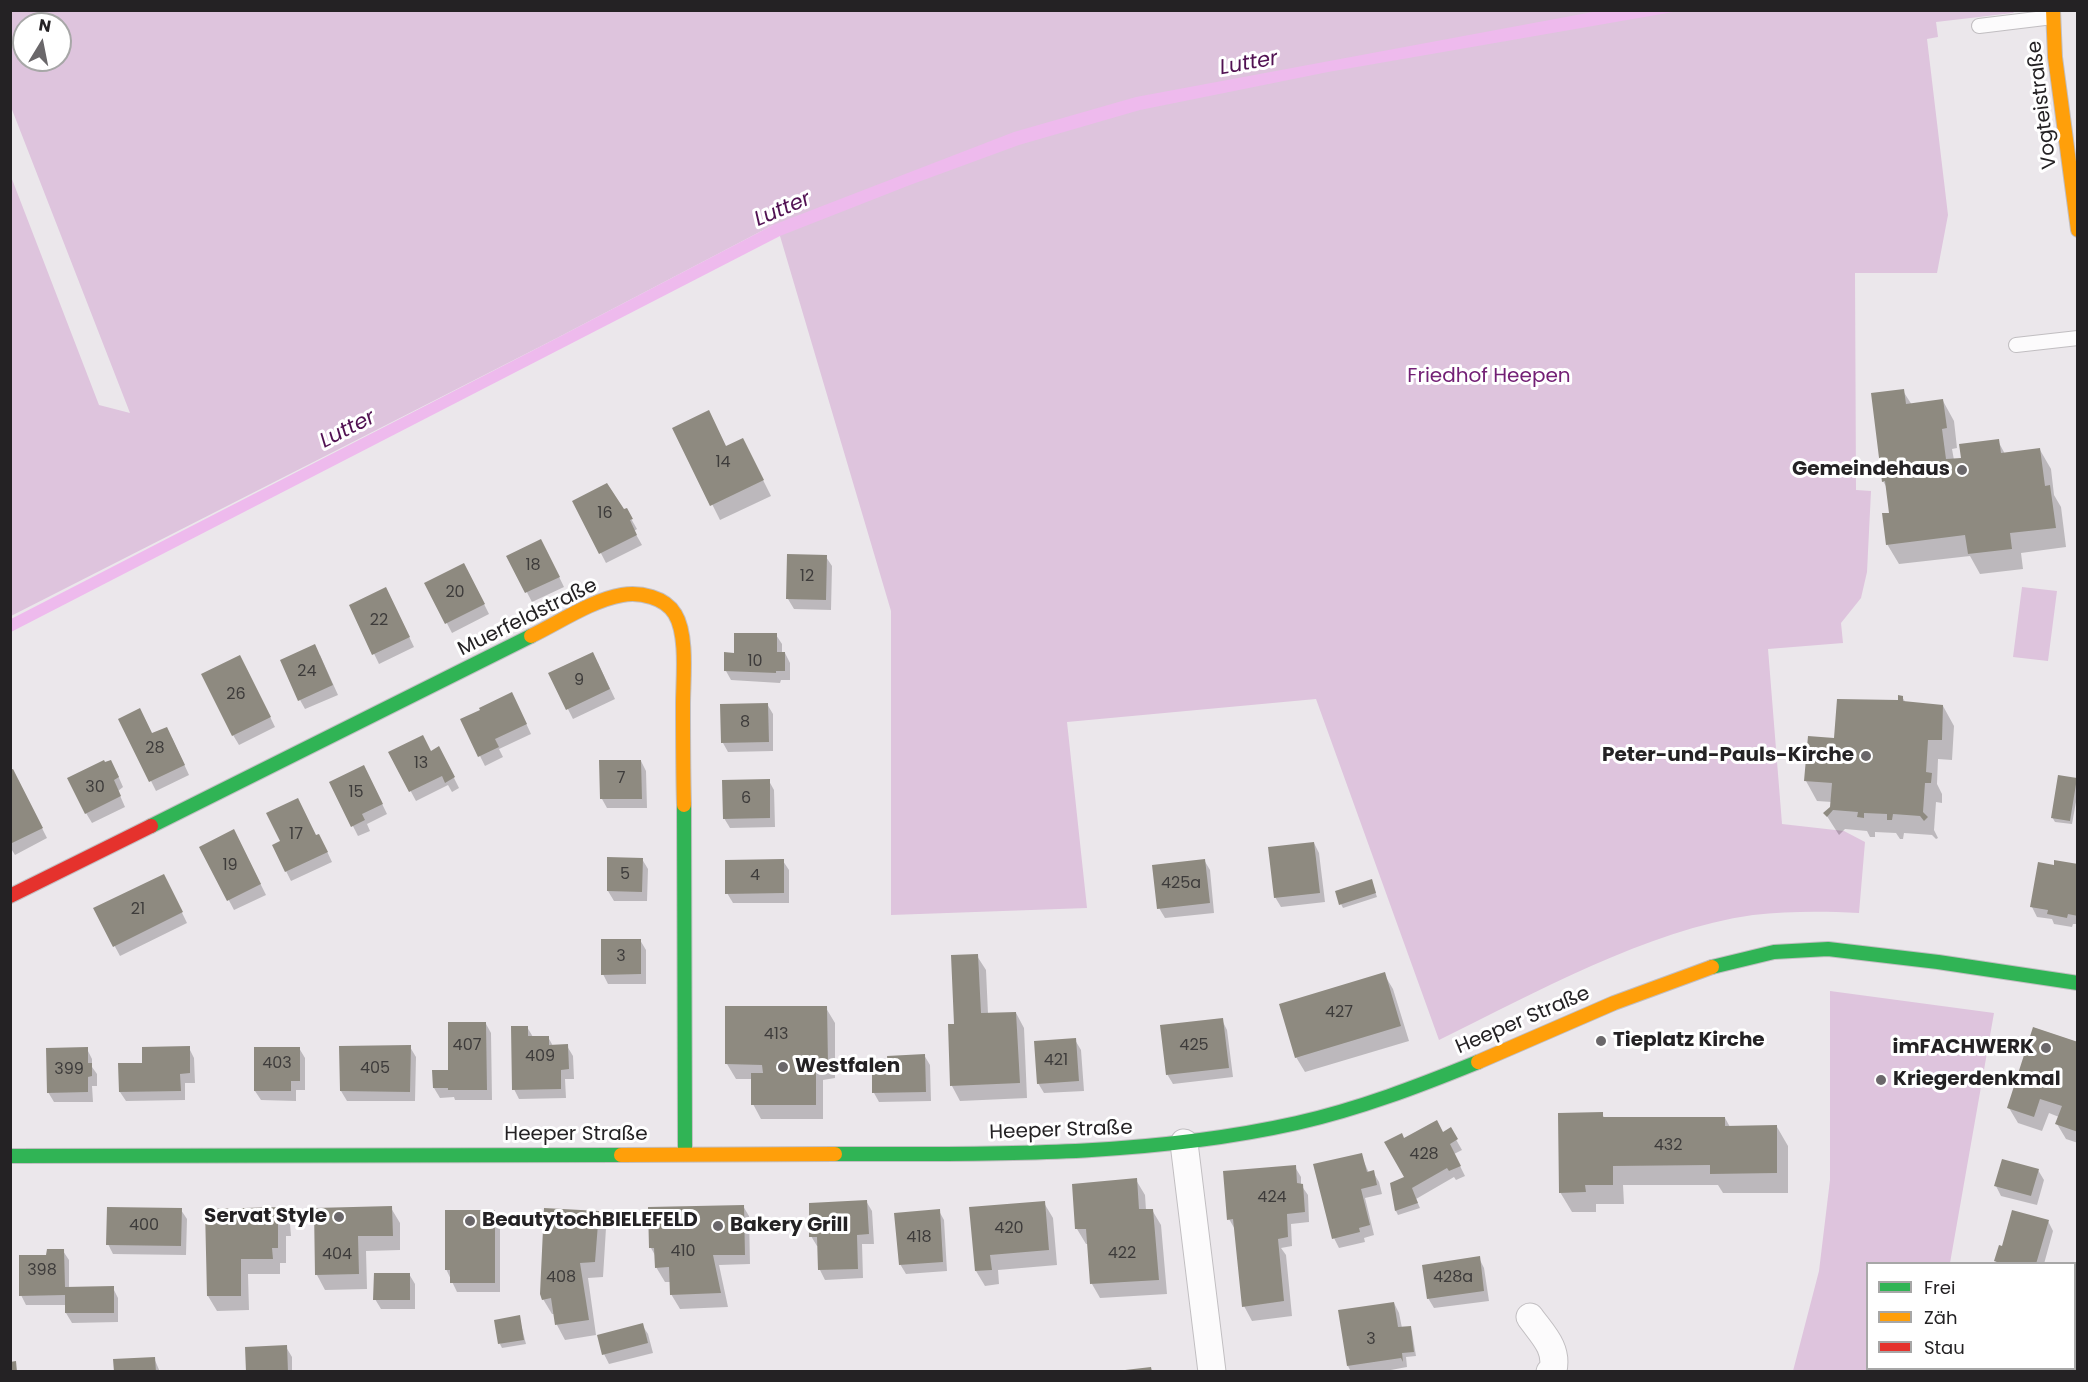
<!DOCTYPE html>
<meta charset="utf-8">
<style>
body{margin:0}
#map{position:relative;width:2088px;height:1382px;overflow:hidden;background:#ebe7eb;font-family:Poppins,sans-serif}
canvas{display:block}
.frame{position:absolute;inset:0;border:12px solid #242224;pointer-events:none}
.legend{position:absolute;left:1866px;top:1262px;width:210px;height:108px;box-sizing:border-box;background:#fff;border:2px solid #a7a7a7;margin:0;padding:8px 10px;list-style:none;font-size:18px;color:#242224}
.legend li{display:flex;align-items:center;gap:12px;height:30px}
.legend b{width:30px;border:2px solid #a7a7a7}
.north{position:absolute;left:12px;top:12px;width:60px;height:60px;box-sizing:border-box;background:#fff;border:2px solid #a7a7a7;border-radius:50%;rotate:10deg;font-size:16px;font-weight:700;line-height:24px;text-align:center;color:#242224}
.north::after{content:'';display:block;margin:auto;width:21px;height:27px;background:#6a676a;clip-path:polygon(50% 0,100% 100%,50% 72%,0 100%)}
</style>
<div id="map">
<canvas width="2088" height="1382"></canvas>
<div class="frame"></div>
<ul class="legend">
<li><b style="height:8px;background:#30b455"></b>Frei</li>
<li><b style="height:8px;background:#ff9f0a"></b>Zäh</li>
<li><b style="height:8px;background:#e5322d"></b>Stau</li>
</ul>
<div class="north">N</div>
</div>
<script>
const g = document.querySelector('canvas').getContext('2d');
g.lineJoin = 'round';
function fill(path, color) { g.fillStyle = color; g.fill(path, 'evenodd'); }
function strokePath(path, color, width, dash) { g.strokeStyle = color; g.lineWidth = width; g.lineCap = dash ? 'butt' : 'round'; g.setLineDash(dash || []); g.stroke(path); }
function label(font, color, halo, rows, align = 'center') {
  g.font = font + ' Poppins,sans-serif'; g.lineWidth = 6; g.setLineDash([]); g.textBaseline = 'middle'; g.strokeStyle = halo; g.fillStyle = color; for (const [text, x, y, turn = 0] of rows) {
    g.save(); g.translate(x, y); g.rotate((+turn || 0) * Math.PI / 180); g.textAlign = isNaN(turn) ? turn : align; if (halo) g.strokeText(text, 0, 0); g.fillText(text, 0, 0); g.restore();
  }
}
fill(new Path2D(`
 M1657 10 1660 13 1679 10 2015 11 2013 13 1936 22 1938 37 1927 39 1948 215 1937 273H1855L1856 490 1871 491 1867 572 1861 598 1841 623 1843 643 1768 649 1782 824 1844 831 1865 842 1859 913C1823 911 1789 911 1753 915 1647 930 1535 993 1439 1040L1316 699 1067 722 1087 908 891 915V611L780 236 773 225 557 338 11 616 10 174 99 405 130 413 11 107V11ZM24 24H60V60H24Z
 M2022 587 2057 591 2048 661 2013 657Z
 M1830 991 1994 1013 1950 1263 1868 1264V1368L1931 1369 1930 1371H1793L1819 1271 1830 1180Z`), '#dec4dd');
fill(new Path2D(`
 M1598 11H1679L1328 72 1140 110 1019 145 910 185 780 236 11 632V619L557 338 773 225 1014 132 1136 97Z`), '#eebaed');
fill(new Path2D(`
 M1903 391 1912 405 1943 401 1954 421 1957 448 1952 449 1954 460 1963 459 1998 441 2005 454 2040 450 2051 469 2054 495 2061 507 2066 547 2021 553 2023 569 1980 574 1970 556 1899 564 1887 544 1890 514 1887 488 1883 481Z
 M674 428 727 447 743 440 771 496 720 520Z
 M574 501 624 511 626 510 637 529 634 531 642 545 606 563Z
 M546 550 564 587 532 602 508 556Z
 M826 557 832 566 831 610 794 609 788 599Z
 M469 574 489 614 452 633 426 583Z
 M391 599 414 647 379 664 351 606Z
 M776 635 782 644V653H785L790 663V680H781L780 683 731 680 726 671 735 654Z
 M320 655 338 695 305 709 300 700Z
 M598 663 615 699 573 719 550 674Z
 M245 666 275 727 239 745 233 735Z
 M1902 697 1906 703 1943 706 1954 726 1952 760 1938 759 1937 784 1942 794V803L1936 802 1934 830 1938 838 1936 839 1932 835 1904 833 1903 839H1900L1896 833 1875 832V837H1870L1867 831 1845 829 1839 835 1825 813 1831 808 1832 802 1817 801 1806 781 1835 739 1899 702Z
 M517 704 531 734 499 749 503 757 485 766 480 756Z
 M767 704 773 714V751L728 752 723 743Z
 M120 719 152 735 172 738 189 775 156 791Z
 M431 752 444 758 459 788 452 792 448 785 416 801 390 753Z
 M641 761 646 771 647 808H607L602 799Z
 M116 771 123 787 118 791 125 807 92 823 86 813Z
 M10 772 18 781 47 838 15 855 10 847Z
 M369 777 387 814 367 824 370 831 358 836 331 783Z
 M2076 779 2078 791 2072 824 2055 822 2052 817Z
 M769 781 774 790 775 827 730 828 724 818Z
 M239 841 266 895 234 910 201 847Z
 M1314 843 1319 853 1325 902 1281 907 1275 897Z
 M324 845 332 862 291 881 286 871Z
 M608 859H642L648 869 647 901H614L608 891Z
 M1204 860 1210 870 1214 913 1165 918 1159 908Z
 M783 861 789 870V903H733L727 893Z
 M2078 866V924H2073L2072 927 2054 924 2052 919 2037 917 2032 907Z
 M1373 885 1377 897 1343 908 1341 904Z
 M169 886 187 923 120 956 95 909Z
 M640 940 646 950V984H608L603 974Z
 M977 956 986 970 988 1014 1016 1013 1024 1028 1027 1098 960 1101 952 1086 956 1025Z
 M1384 974 1393 989 1409 1041 1305 1072 1296 1057Z
 M826 1008 835 1023V1078L823 1080V1119H761L753 1104V1079H736L727 1064Z
 M1222 1020 1227 1030 1233 1077 1173 1084 1167 1074Z
 M486 1024 491 1033 492 1100H455L454 1097 440 1098 434 1088 450 1072Z
 M527 1027 533 1037H548L553 1046H567L573 1056 574 1079H565L566 1098 519 1099 514 1089Z
 M1075 1040 1081 1050 1084 1091 1044 1093 1038 1083Z
 M2078 1044V1143L2066 1139 2057 1124 2059 1117 2049 1113 2042 1131 2018 1123 2009 1108Z
 M410 1047 416 1057 415 1101H347L341 1091 340 1048Z
 M189 1048 194 1058 195 1083H185V1100L126 1101 120 1092 144 1065Z
 M299 1048 305 1058V1090H296V1101L261 1100 255 1091Z
 M87 1049 92 1059V1067L97 1074V1086H92L93 1102H54L48 1092Z
 M924 1055 930 1065 931 1101 879 1102 874 1093 890 1070Z
 M1602 1114 1605 1119 1725 1118 1730 1127H1777L1788 1146V1193H1723L1718 1185H1623L1624 1204H1596V1212H1572L1560 1192Z
 M1450 1129 1462 1150 1454 1154 1465 1176 1456 1180 1454 1177 1416 1199 1420 1208 1398 1215 1396 1211 1392 1184 1406 1177 1404 1140 1443 1134Z
 M1361 1155 1369 1173 1373 1172 1379 1182 1382 1194 1365 1198 1374 1235 1364 1238 1365 1242 1339 1248 1334 1238Z
 M1295 1167 1301 1177V1185L1308 1195 1309 1222 1291 1224 1292 1246 1281 1248 1286 1255 1292 1316 1252 1321 1244 1306 1236 1231 1229 1219Z
 M2038 1170 2044 1180 2037 1205 2001 1196 1996 1186Z
 M1136 1180 1145 1195 1146 1210H1152L1161 1225 1167 1294 1100 1298 1092 1284 1089 1244H1086L1077 1229Z
 M866 1201 872 1211 874 1244H862L863 1278 825 1280 820 1270 819 1246H817L811 1236Z
 M1044 1203 1053 1218 1057 1265 998 1270 999 1284 985 1286 976 1271 971 1209Z
 M743 1206 749 1216 750 1264 719 1265 728 1307 680 1309 671 1294V1282H665L656 1267V1257L651 1248Z
 M391 1208 400 1223V1250L366 1251 367 1289 325 1290 317 1275 315 1209Z
 M282 1209 290 1224 291 1236H286V1263H280V1274H248L249 1310 217 1311 208 1296Z
 M181 1210 187 1219 186 1255 113 1254 108 1244Z
 M495 1211 500 1221V1292H457L446 1269Z
 M939 1211 944 1220 947 1271 906 1274 900 1264Z
 M598 1213 606 1228 603 1277 588 1278 596 1335 565 1340 557 1325 555 1314H552L543 1299Z
 M2048 1221 2053 1231 2044 1264H1998L1996 1261Z
 M63 1251 69 1260V1288H113L118 1298V1322L72 1323 66 1313V1305H26L21 1295 48 1256Z
 M1479 1258 1484 1268 1489 1301 1434 1308 1428 1298Z
 M409 1274 415 1284V1309H381L375 1299Z
 M1394 1303 1399 1313 1402 1328 1410 1327 1412 1332 1416 1356 1406 1357 1407 1367 1380 1372H1351L1348 1366Z
 M519 1317 526 1344 502 1348 500 1344Z
 M642 1325 648 1334 653 1353 609 1364 604 1354Z
 M286 1347 292 1357V1372H248Z
 M154 1358 160 1372H115Z
 M1969 1368H1994L1993 1372Z`), '#0003');
fill(new Path2D(`
 M1904 389 1906 404 1943 399 1947 428 1942 429 1946 459 1961 458 1959 444 1999 439 2001 453 2040 448 2045 486 2050 485 2056 528 2010 533 2012 549 1968 554 1965 535 1886 545 1882 513H1889L1885 481 1882 482 1871 393Z
 M709 410 726 446 743 438 764 480 710 506 672 428Z
 M607 483 624 509 627 508 633 519 630 520 637 535 599 554 572 501Z
 M541 539 560 577 525 593 506 556Z
 M787 554 827 555 826 600 786 599Z
 M464 563 485 604 445 624 424 583Z
 M386 587 410 637 372 655 349 605Z
 M734 633H777V652H785V671H776V673L724 671V652L734 653Z
 M315 644 333 685 298 701 280 660Z
 M593 652 610 689 566 710 548 673Z
 M240 655 271 717 232 736 201 674Z
 M512 692 527 724 495 739 499 747 478 757 460 719 480 710 479 708Z
 M1898 695 1903 696V701L1943 705 1942 740H1928L1926 772 1932 773 1931 783H1925L1923 812 1928 817 1924 821 1920 816 1893 814 1892 820H1887V814L1864 813V818L1857 817 1858 812 1833 810 1827 817 1823 813 1830 807 1832 783 1804 781 1808 736 1834 738 1837 699 1898 700Z
 M768 703 769 742 721 743 720 704Z
 M140 708 152 733 167 727 185 765 149 782 118 719Z
 M423 735 431 751 439 746 455 777 445 783 442 776 409 792 388 752Z
 M104 760 105 762 111 760 119 777 114 780 121 796 85 814 67 778Z
 M599 760H641L642 799H600Z
 M364 765 383 804 362 814 365 820 351 827 329 782Z
 M13 769 43 828 10 844V770Z
 M2058 775 2077 778 2070 821 2051 818Z
 M770 779V818L723 819 722 780Z
 M298 798 316 835 319 834 328 852 285 872 272 845 280 841 266 813Z
 M234 829 261 884 227 901 199 847Z
 M1314 842 1320 893 1274 898 1268 847Z
 M607 857 643 858 642 892 607 891Z
 M784 859V893L725 894V860Z
 M1205 859 1210 903 1157 909 1152 865Z
 M2054 860 2078 864V916L2068 914 2067 918 2047 914 2048 910 2030 907 2038 862 2054 865Z
 M164 874 183 912 113 947 93 908Z
 M1372 879 1376 893 1339 905 1335 891Z
 M601 939H641V974L601 975Z
 M978 954 981 1013 1016 1012 1020 1083 950 1086 948 1024H954L951 955Z
 M1385 972 1401 1026 1295 1058 1279 1004Z
 M725 1006H827L828 1063 816 1065V1105H751V1073H763L762 1065 725 1064Z
 M1223 1018 1229 1068 1166 1075 1160 1025Z
 M448 1022H486L487 1090H448V1088H433L432 1070H448Z
 M511 1026H528V1036H549V1045L568 1044 569 1069 561 1070V1089L512 1090Z
 M2033 1027 2078 1042V1132L2055 1124 2062 1106 2040 1099 2034 1117 2007 1108Z
 M1076 1038 1079 1081 1037 1084 1034 1041Z
 M411 1045 410 1092 340 1091 339 1046Z
 M190 1046V1073L180 1074 181 1091 119 1092 118 1063H142V1047Z
 M88 1047V1063H92V1076L88 1077V1092L47 1093 46 1048Z
 M254 1047H300V1081H291V1091H254Z
 M925 1054 926 1092 872 1093V1069L888 1068 887 1056Z
 M1603 1112V1117H1725V1126L1777 1125V1173L1710 1174V1165L1613 1166V1185H1585L1586 1192 1559 1193 1558 1113Z
 M1437 1120 1443 1132 1451 1127 1458 1139 1450 1144 1461 1166 1449 1171 1447 1168 1412 1188 1418 1203 1395 1211 1390 1183 1404 1177 1384 1142 1402 1133 1404 1138Z
 M1362 1153 1367 1172 1374 1170 1377 1185 1361 1189 1370 1225 1359 1228 1360 1232 1332 1239 1313 1164Z
 M2002 1159 2039 1169 2031 1196 1994 1186Z
 M1296 1165 1297 1183 1303 1184 1305 1212 1287 1214 1288 1237 1278 1239 1284 1301 1242 1307 1233 1219 1227 1220 1223 1171Z
 M1137 1178 1139 1209H1153L1159 1280 1090 1284 1086 1229H1075L1072 1184Z
 M867 1200 869 1234 857 1235 858 1269 818 1270 817 1237H809V1203Z
 M1045 1201 1049 1250 990 1255 992 1270 975 1271 969 1207Z
 M744 1205 745 1255H713L721 1293 670 1295 669 1267 655 1268 654 1248H649L648 1207Z
 M392 1206 393 1236H358L359 1274 315 1275 314 1208Z
 M107 1207 182 1208 181 1246 106 1245Z
 M283 1207V1221L278 1222V1248H272L273 1259H241V1296H207L205 1209Z
 M544 1208 599 1211 595 1262 580 1263 589 1320 555 1325 551 1298 542 1300 540 1294Z
 M940 1209 943 1262 899 1265 894 1213Z
 M445 1210H495V1283H450V1270H445Z
 M2012 1210 2049 1220 2036 1264H2003L1994 1261 1999 1245 2002 1246Z
 M47 1249H64L65 1287 114 1286V1313H65V1295L19 1296V1255H46Z
 M1480 1256 1484 1291 1427 1299 1422 1265Z
 M374 1273H410V1300H373Z
 M1394 1302 1398 1327 1411 1326 1414 1352 1402 1353 1403 1362 1401 1358 1347 1366 1338 1310Z
 M520 1315 524 1340 498 1344 494 1320Z
 M643 1323 648 1343 602 1355 597 1335Z
 M287 1345 288 1372H246L245 1347Z
 M155 1357 156 1372H114L113 1359Z
 M16 1361 17 1372H10V1362Z
 M1151 1367 1152 1372H1125V1370Z`), '#8e8a80');
const lane = new Path2D(`
 M1979 26 2053 17
 M2016 345 2078 338`);
const street = new Path2D(`
 M1184 1143 1212 1372
 M1530 1317C1542 1334 1558 1348 1553 1370L1550 1372`);
const fast = new Path2D(`
 M684 805 685 1153
 M151 826 531 636
 M1712 967 1774 952 1828 949 1938 962 2078 983
 M835 1154C990 1154 1145 1157 1297 1123 1359 1109 1419 1086 1478 1062
 M10 1156 621 1155`);
const slow = new Path2D(`
 M2053 10 2055 57 2078 230
 M531 636C558 623 592 600 622 595 640 592 665 597 675 614 688 635 683 680 683 704 683 738 683 771 684 805
 M1478 1062 1614 1003 1712 967
 M621 1155 835 1154`);
const jam = new Path2D(`
 M10 896 151 826`);
strokePath(lane, '#c1bec1', 16);
strokePath(street, '#c1bec1', 29);
strokePath(fast, '#c1bec1', 16);
strokePath(slow, '#c1bec1', 16);
strokePath(jam, '#c1bec1', 16);
strokePath(lane, '#fcfbfc', 14);
strokePath(street, '#fcfbfc', 27);
strokePath(fast, '#30b455', 14);
strokePath(slow, '#ff9f0a', 14);
strokePath(jam, '#e5322d', 14);
for (const [x, y, r, color] of [
 [1962,470,6,"#6a676a"],
 [1866,756,6,"#6a676a"],
 [1601,1041,6,"#6a676a"],
 [2046,1048,6,"#6a676a"],
 [783,1067,6,"#6a676a"],
 [1881,1080,6,"#6a676a"],
 [339,1217,6,"#6a676a"],
 [470,1221,6,"#6a676a"],
 [718,1226,6,"#6a676a"]
]) { const dot = new Path2D(); dot.arc(x, y, r, 0, 2 * Math.PI); g.fillStyle = color; g.fill(dot); strokePath(dot, '#fff', 2); }
label('16px', '#3e3c3b', null, [
 ["14",723,463],
 ["16",605,514],
 ["18",533,566],
 ["12",807,577],
 ["20",455,593],
 ["22",379,621],
 ["10",755,662],
 ["24",307,672],
 ["9",579,681],
 ["26",236,695],
 ["8",745,723],
 ["28",155,749],
 ["13",421,764],
 ["7",621,779],
 ["30",95,788],
 ["15",356,793],
 ["6",746,799],
 ["17",296,835],
 ["19",230,866],
 ["5",625,875],
 ["4",755,876],
 ["425a",1181,884],
 ["21",138,910],
 ["3",621,957],
 ["427",1339,1013],
 ["413",776,1035],
 ["407",467,1046],
 ["425",1194,1046],
 ["409",540,1057],
 ["421",1056,1061],
 ["403",277,1064],
 ["405",375,1069],
 ["399",69,1070],
 ["432",1668,1146],
 ["428",1424,1155],
 ["424",1272,1198],
 ["400",144,1226],
 ["420",1009,1229],
 ["418",919,1238],
 ["410",683,1252],
 ["422",1122,1254],
 ["404",337,1255],
 ["398",42,1271],
 ["408",561,1278],
 ["428a",1453,1278],
 ["3",1371,1340]
]);
label('20px', '#242224', '#fff', [
 ["Vogteistraße",2043,105,-97],
 ["Muerfeldstraße",528,618,-26],
 ["Heeper Straße",1523,1021,-23],
 ["Heeper Straße",1061,1131,-2],
 ["Heeper Straße",576,1135]
]);
label('20px', '#732075', '#fff', [
 ["Friedhof Heepen",1489,377]
]);
label('bold 20px', '#242224', '#fff', [
 ["Gemeindehaus",1950,470,"right"],
 ["Peter-und-Pauls-Kirche",1854,756,"right"],
 ["Tieplatz Kirche",1613,1041],
 ["imFACHWERK",2034,1048,"right"],
 ["Westfalen",795,1067],
 ["Kriegerdenkmal",1893,1080],
 ["Servat Style",327,1217,"right"],
 ["BeautytochBIELEFELD",482,1221],
 ["Bakery Grill",730,1226]
], 'left');
label('italic 21px', '#511152', '#fff', [
 ["Lutter",1249,64,-10],
 ["Lutter",783,210,-23],
 ["Lutter",348,430,-27]
]);
</script>
